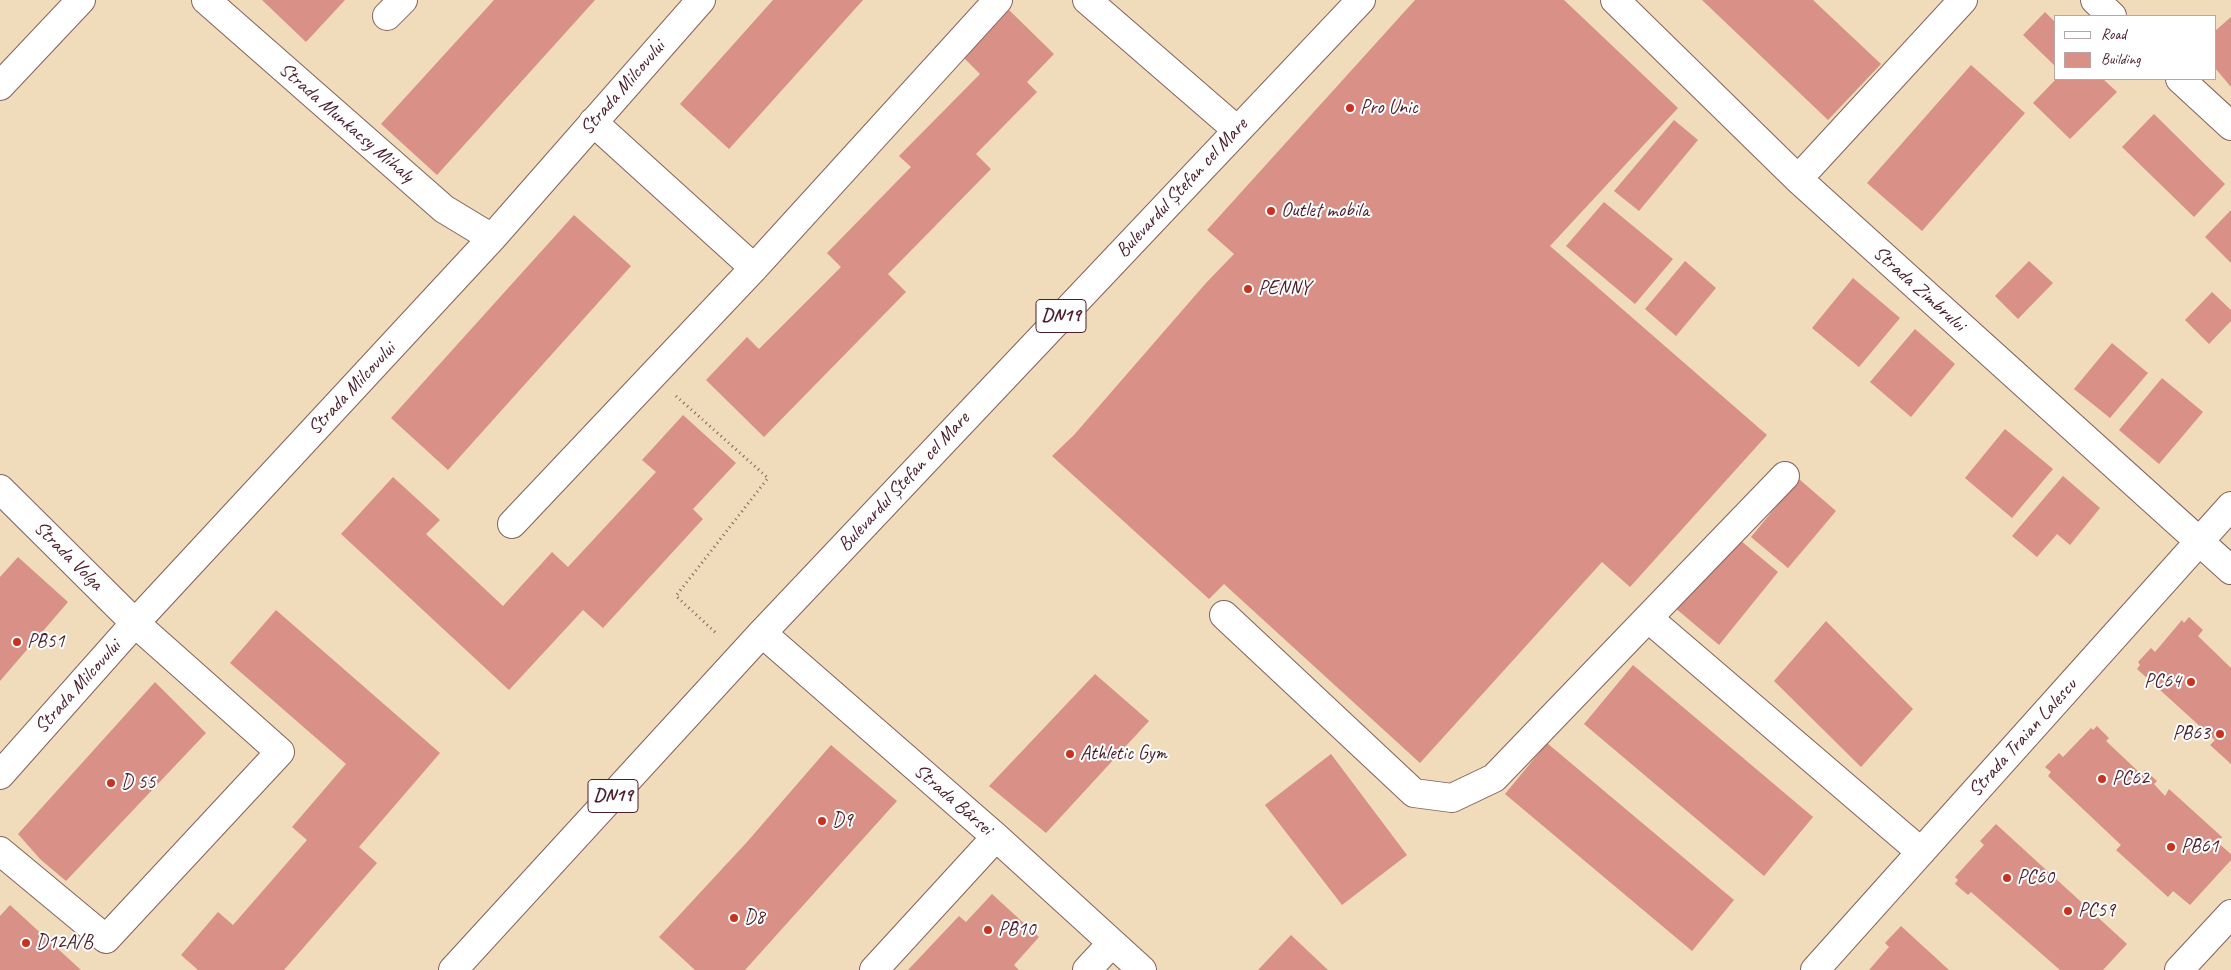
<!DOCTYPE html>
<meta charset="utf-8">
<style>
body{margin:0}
#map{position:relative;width:2231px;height:970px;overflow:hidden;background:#f0dbba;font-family:Caveat,sans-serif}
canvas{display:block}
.legend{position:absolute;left:2054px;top:15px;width:162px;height:65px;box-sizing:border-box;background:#fff;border:1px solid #b7a5aa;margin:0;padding:6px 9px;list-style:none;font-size:15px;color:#4a1f2b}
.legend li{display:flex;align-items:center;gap:10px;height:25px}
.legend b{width:25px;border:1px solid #b7a5aa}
</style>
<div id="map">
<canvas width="2231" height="970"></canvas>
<ul class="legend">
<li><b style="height:6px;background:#fff"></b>Road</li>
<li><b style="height:14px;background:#d99087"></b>Building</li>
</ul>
</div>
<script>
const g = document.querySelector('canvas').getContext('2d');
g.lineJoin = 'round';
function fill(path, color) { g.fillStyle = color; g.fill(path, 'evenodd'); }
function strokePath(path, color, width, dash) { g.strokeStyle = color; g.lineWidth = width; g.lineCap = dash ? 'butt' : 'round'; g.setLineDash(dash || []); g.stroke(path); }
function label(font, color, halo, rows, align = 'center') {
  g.font = font + ' Caveat,sans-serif'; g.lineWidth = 4; g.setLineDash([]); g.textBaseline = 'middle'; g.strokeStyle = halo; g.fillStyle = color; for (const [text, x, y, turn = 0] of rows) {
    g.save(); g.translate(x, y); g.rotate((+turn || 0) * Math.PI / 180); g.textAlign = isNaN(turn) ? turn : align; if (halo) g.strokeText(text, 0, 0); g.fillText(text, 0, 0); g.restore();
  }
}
fill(new Path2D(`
 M262 0H345L306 42Z
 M494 0H595L437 175 381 124Z
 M773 0H863L729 149 680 104Z
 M1415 0H1564L1678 108 1550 246 1767 435 1630 587 1602 562 1420 763 1224 584 1209 599 1052 456 1074 435 1206 283 1234 254 1207 230Z
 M1702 0H1813L1881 64 1828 120Z
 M1008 9 1054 54 1027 82 1037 92 976 154 991 169 888 274 906 292 764 437 706 380 747 337 759 349 841 267 827 253 911 167 899 156 980 74 962 56Z
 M2045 12 2055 22V66L2023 35Z
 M2231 17V87L2215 68V31Z
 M1971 65 2025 113 1922 231 1867 183Z
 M2056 79H2103L2117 92 2070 139 2033 103Z
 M2154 114 2225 184 2194 217 2122 147Z
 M1674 120 1698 140 1639 211 1614 191Z
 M1604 202 1673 259 1635 304 1566 246Z
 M2231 210V263L2205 237Z
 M574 215 631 266 448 470 391 418Z
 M1685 261 1716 288 1676 336 1645 309Z
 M2029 261 2053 283 2018 319 1995 296Z
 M1853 278 1900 318 1859 367 1812 328Z
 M2212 292 2231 310V321L2209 344 2185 320Z
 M1915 329 1955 364 1911 417 1870 382Z
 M2112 343 2148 373 2110 418 2074 389Z
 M2162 378 2203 412 2159 464 2119 430Z
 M683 415 736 463 693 509 703 519 603 628 583 610 509 690 341 534 393 477 440 520 426 534 503 606 552 552 568 567 656 472 642 460Z
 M2005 429 2053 469 2012 518 1965 478Z
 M2063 476 2100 508 2070 545 2057 534 2037 557 2012 536Z
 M1799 479 1836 511 1788 568 1751 537Z
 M1734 535 1778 572 1719 645 1674 607Z
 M18 557 68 602 0 681V577Z
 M276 610 440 753 359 847 377 863 284 970H198L181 955 218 912 233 925 307 840 292 827 346 764 230 663Z
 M2189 617 2203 630 2198 636 2231 668V764L2210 745 2215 740 2137 669 2140 665 2138 662 2151 648 2155 652 2182 620 2184 623Z
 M1826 621 1913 709 1861 767 1774 681Z
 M1633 665 1813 817 1764 876 1584 724Z
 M1095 674 1149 721 1046 833 989 786Z
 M155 682 206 733 66 881 40 859 18 834Z
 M2097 726 2109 738 2106 741 2141 774 2145 770 2157 781 2154 784 2165 796 2169 789 2222 837 2218 843 2231 854V860L2190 905 2173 891 2168 897 2116 850 2121 845 2048 776 2051 772 2045 767 2059 753 2063 757 2091 728 2093 730Z
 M1547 743 1734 900 1692 951 1505 794Z
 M831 745 897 801 745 970H695L659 937 747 842Z
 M1331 754 1407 855 1342 905 1265 805Z
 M1996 824 2127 944 2103 970H2060L1971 892 1968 895 1955 884 1958 880 1955 877 1984 845 1980 841Z
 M992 894 1039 937 1014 965 1019 970H908L959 916 966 922Z
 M10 905 81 970H0V916Z
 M1901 926 1949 970H1869L1889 947 1885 943Z
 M1291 935 1328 970H1258Z`), '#d99087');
const minor = new Path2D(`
 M206 0 444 209 492 238
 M1087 0 1237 130
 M1615 0 1798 179 2231 570
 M2095 0 2112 16
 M387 16 403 0
 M2180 79 2231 126
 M0 86 81 0
 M593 122 754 268
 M1798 179 1963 0
 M0 489 135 623 280 752 106 939 0 851
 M512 524 754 268 998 0
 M1224 615 1414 793 1452 798 1494 778 1648 618 1921 852
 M1648 618 1785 476
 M762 633 996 837 1142 970
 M0 775 135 623 492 238 701 0
 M874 970 996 837
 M1087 970 1112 943
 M1815 970 2231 506
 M2179 970 2231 914`);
const major = new Path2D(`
 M453 970 762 633 1361 0`);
strokePath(minor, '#84615d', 30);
strokePath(major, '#84615d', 30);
strokePath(new Path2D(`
 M676 396 768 478 676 596 716 633`), '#84615d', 3, [1, 4]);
strokePath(minor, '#fff', 28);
strokePath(major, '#fff', 28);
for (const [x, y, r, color] of [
 [1350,108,5,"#c8321e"],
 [1271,211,5,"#c8321e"],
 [1248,289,5,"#c8321e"],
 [17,642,5,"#c8321e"],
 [2191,682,5,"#c8321e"],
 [2220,734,5,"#c8321e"],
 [1070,754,5,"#c8321e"],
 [2102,779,5,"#c8321e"],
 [111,783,5,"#c8321e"],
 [822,821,5,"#c8321e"],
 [2171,847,5,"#c8321e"],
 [2007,878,5,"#c8321e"],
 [2068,911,5,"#c8321e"],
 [734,918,5,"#c8321e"],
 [988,930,5,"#c8321e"],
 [26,943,5,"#c8321e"]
]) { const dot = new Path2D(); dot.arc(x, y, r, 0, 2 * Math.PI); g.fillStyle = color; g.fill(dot); strokePath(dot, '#fff', 2); }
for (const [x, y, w] of [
 [1061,316,50],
 [613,796,50]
]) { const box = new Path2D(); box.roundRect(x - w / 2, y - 16.5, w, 33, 4); g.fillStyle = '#fff'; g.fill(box); strokePath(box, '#4a1f2b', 1); }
label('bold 19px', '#4a1f2b', null, [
 ["DN19",1061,316],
 ["DN19",613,796]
]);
label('20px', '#4a1f2b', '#fff', [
 ["Strada Milcovului",623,88,-49],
 ["Strada Munkacsy Mihaly",346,123,41],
 ["Bulevardul Ștefan cel Mare",1182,188,-47],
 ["Strada Zimbrului",1919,289,42],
 ["Strada Milcovului",352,389,-47],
 ["Bulevardul Ștefan cel Mare",904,482,-47],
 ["Strada Volga",68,556,45],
 ["Strada Milcovului",78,687,-48],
 ["Strada Traian Lalescu",2023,738,-48],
 ["Strada Bârsei",953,800,41]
]);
label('20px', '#4a1f2b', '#fff', [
 ["Pro Unic",1360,108],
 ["Outlet mobila",1281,211],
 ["PENNY",1258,289],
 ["PB51",27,642],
 ["PC64",2181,682,"right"],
 ["PB63",2210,734,"right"],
 ["Athletic Gym",1080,754],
 ["PC62",2112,779],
 ["D 55",121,783],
 ["D9",832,821],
 ["PB61",2181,847],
 ["PC60",2017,878],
 ["PC59",2078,911],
 ["D8",744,918],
 ["PB10",998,930],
 ["D12A/B",36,943]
], 'left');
</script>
